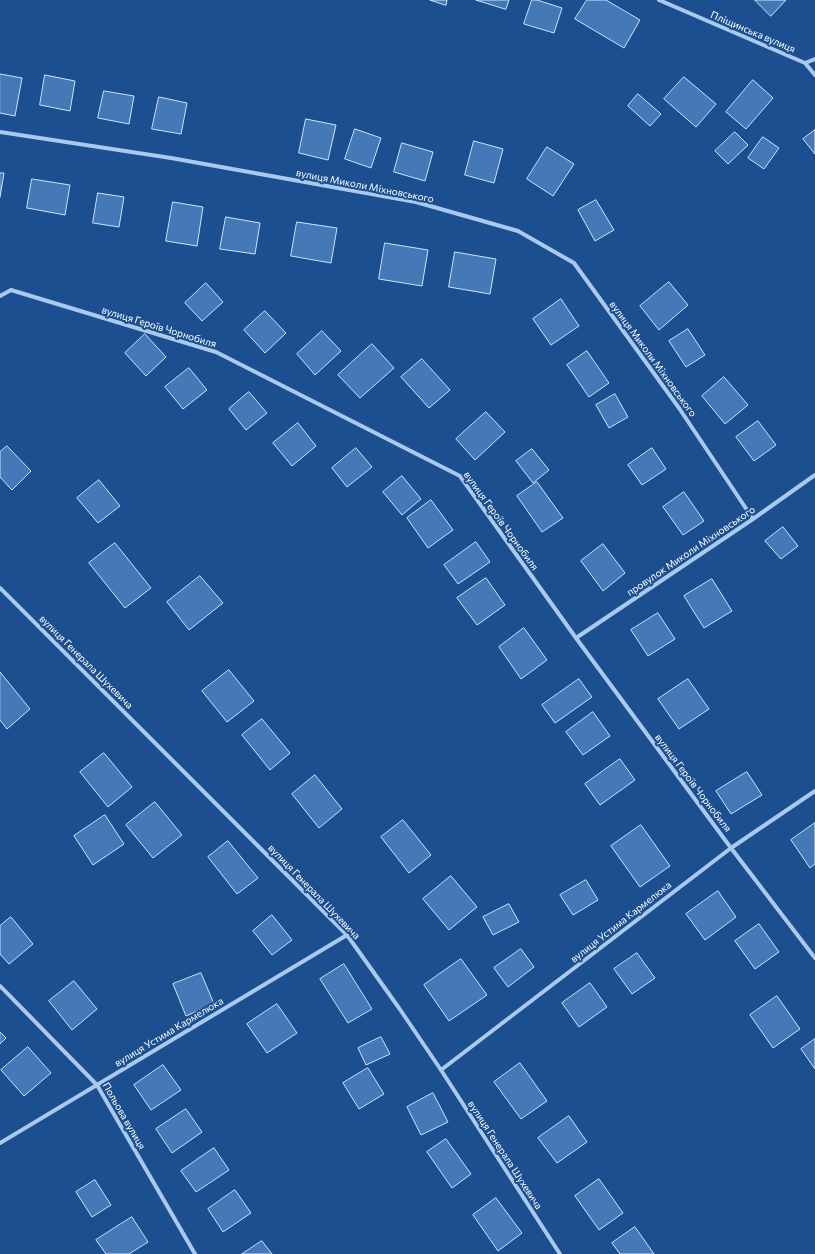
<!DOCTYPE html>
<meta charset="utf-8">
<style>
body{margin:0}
canvas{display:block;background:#1b4f8f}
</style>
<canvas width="815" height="1254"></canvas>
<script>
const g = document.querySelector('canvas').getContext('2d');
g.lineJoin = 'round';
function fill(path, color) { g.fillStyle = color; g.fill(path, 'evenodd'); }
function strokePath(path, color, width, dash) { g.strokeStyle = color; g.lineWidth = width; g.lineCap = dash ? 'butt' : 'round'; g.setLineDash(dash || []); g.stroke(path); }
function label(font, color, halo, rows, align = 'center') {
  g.font = font + ' Commissioner,sans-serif'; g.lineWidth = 4; g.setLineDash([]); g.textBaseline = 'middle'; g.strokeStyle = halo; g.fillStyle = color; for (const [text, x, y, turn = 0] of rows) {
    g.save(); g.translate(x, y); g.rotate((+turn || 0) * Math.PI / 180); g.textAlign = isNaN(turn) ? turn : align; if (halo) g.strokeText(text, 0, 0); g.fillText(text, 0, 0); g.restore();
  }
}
const building = new Path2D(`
 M430 0H447L446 5Z
 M476 0H509L506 9Z
 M532 0H537L562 8 554 33 524 24Z
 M587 0H606L640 20 624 48 575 19Z
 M755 0H786L771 16Z
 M0 74 22 78 15 116 0 113Z
 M45 75 75 81 70 111 40 105Z
 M684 77 716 104 696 127 664 99Z
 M753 80 773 98 746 129 726 112Z
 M104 91 134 96 129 124 98 118Z
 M638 94 661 114 650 126 628 106Z
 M159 97 187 103 181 134 152 129Z
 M306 119 336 125 328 160 299 153Z
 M355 129 381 138 371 168 345 159Z
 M815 130V154L803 139Z
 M735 132 748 145 728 164 715 151Z
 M763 137 779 148 764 169 748 158Z
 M474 141 503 149 494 183 465 175Z
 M402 143 433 152 425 181 394 172Z
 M547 147 574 164 553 196 527 179Z
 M0 173H4L0 197Z
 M32 179 70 185 65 215 27 208Z
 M98 193 124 197 119 227 93 223Z
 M596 200 614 230 595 241 578 210Z
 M173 202 203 207 197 246 166 241Z
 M226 217 260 223 255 254 220 249Z
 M297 222 337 228 331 263 291 256Z
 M385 243 428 250 422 286 379 279Z
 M455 252 496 259 490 294 449 287Z
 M669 282 688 305 659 330 640 306Z
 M206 283 223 302 202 321 185 303Z
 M561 299 579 326 551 345 533 319Z
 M265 311 286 333 265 353 244 330Z
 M688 329 705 355 686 367 669 341Z
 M322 331 341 351 315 375 297 354Z
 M145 334 166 357 146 376 125 353Z
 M372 344 394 368 360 398 338 375Z
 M587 351 609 383 589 397 567 365Z
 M422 359 450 390 429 408 401 377Z
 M189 368 207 390 183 409 165 387Z
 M724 377 748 405 725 424 702 396Z
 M249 392 267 413 246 430 229 409Z
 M615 394 628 417 609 428 596 405Z
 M486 412 505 432 475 460 456 439Z
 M758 421 776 445 754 461 736 437Z
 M298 423 316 446 292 466 273 443Z
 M7 446 31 471 12 490 0 477V452Z
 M356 448 372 467 347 487 332 468Z
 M652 448 666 469 642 485 628 465Z
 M532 449 549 470 533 483 516 461Z
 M402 476 421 499 402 515 383 492Z
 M99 480 120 506 98 523 77 498Z
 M537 482 563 518 542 532 517 496Z
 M684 492 704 521 683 535 663 507Z
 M431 500 453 530 428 548 407 518Z
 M783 527 798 546 781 559 765 541Z
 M476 542 490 562 458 584 444 565Z
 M115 543 151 588 125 608 89 563Z
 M603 544 625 573 603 591 581 561Z
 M200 576 223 603 189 630 167 602Z
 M486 578 505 605 477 625 457 598Z
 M712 579 732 611 704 628 684 596Z
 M658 613 675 639 648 656 631 630Z
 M524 628 547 660 521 679 499 647Z
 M229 670 254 701 227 722 202 691Z
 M0 672 30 709 7 729 0 720Z
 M579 679 592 697 555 723 542 705Z
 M688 679 709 709 679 729 658 699Z
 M593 712 610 736 583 755 566 732Z
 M262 719 290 753 270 770 242 735Z
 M104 753 132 787 108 807 80 772Z
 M620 759 635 780 600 805 585 784Z
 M747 772 762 795 731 814 716 791Z
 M315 775 342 809 319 828 292 794Z
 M155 802 182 835 153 858 126 825Z
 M105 815 124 844 93 865 74 836Z
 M403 820 431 855 409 873 381 837Z
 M815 823V864L810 868 791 840Z
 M641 825 670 866 640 887 611 846Z
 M228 841 258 878 237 894 208 857Z
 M451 876 477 907 449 930 423 899Z
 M586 880 598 900 573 915 560 895Z
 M718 891 736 917 705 940 686 914Z
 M509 904 519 922 493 935 483 917Z
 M272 915 292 940 272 955 253 931Z
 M11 917 33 944 9 964 0 954V926Z
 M759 924 779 952 755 969 735 941Z
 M521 949 534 967 508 987 494 968Z
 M637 953 655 978 632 994 614 969Z
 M461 959 487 995 449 1021 424 985Z
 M344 964 372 1009 348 1023 320 979Z
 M201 973 214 1004 186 1016 173 984Z
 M74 981 97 1009 72 1030 49 1001Z
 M590 983 607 1007 579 1027 562 1003Z
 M777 996 800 1029 773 1048 750 1015Z
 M277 1004 297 1033 267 1053 247 1024Z
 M0 1032 6 1038 0 1044Z
 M381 1037 390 1054 366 1065 358 1048Z
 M815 1039V1069L801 1049Z
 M28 1047 51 1073 24 1096 1 1070Z
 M520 1063 547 1101 521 1119 494 1082Z
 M163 1065 181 1090 151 1110 134 1085Z
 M368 1068 384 1094 359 1109 343 1083Z
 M433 1093 448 1122 421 1135 407 1107Z
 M186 1109 202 1132 172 1153 156 1129Z
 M569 1116 587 1142 557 1163 538 1138Z
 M446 1139 471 1174 452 1188 427 1152Z
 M214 1148 229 1170 196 1192 181 1171Z
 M599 1179 623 1213 599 1230 575 1196Z
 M95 1180 111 1205 92 1217 76 1192Z
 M235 1190 251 1213 223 1232 208 1209Z
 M496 1198 522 1233 498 1251 473 1215Z
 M132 1217 148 1242 129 1254H106L96 1240Z
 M635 1227 654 1254H620L612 1243Z
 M262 1241 272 1254H242Z`);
fill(building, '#4478b7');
strokePath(building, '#cfe3fa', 1);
strokePath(new Path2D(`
 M659 0 805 63 815 75
 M805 63 815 59
 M0 132 171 158 416 202 518 231 574 263 679 408 753 519
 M0 296 11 290 216 352 460 476 576 638 731 848 815 958
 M0 588 347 935 399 1008 441 1070 560 1254
 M576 638 753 519 815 475
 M0 986 97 1085 195 1254
 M441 1070 731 848 815 791
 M0 1143 347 935`), '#a9c9ee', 4);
label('10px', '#fff', '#1b4f8f', [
 ["Пліщинська вулиця",753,32,23],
 ["вулиця Миколи Міхновського",365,186,11],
 ["вулиця Героїв Чорнобиля",159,327,17],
 ["вулиця Миколи Міхновського",653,359,54],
 ["вулиця Героїв Чорнобиля",501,521,54],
 ["провулок Миколи Міхновського",691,551,-34],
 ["вулиця Генерала Шухевича",86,662,45],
 ["вулиця Героїв Чорнобиля",693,783,53],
 ["вулиця Генерала Шухевича",314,892,46],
 ["вулиця Устима Кармелюка",621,922,-38],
 ["вулиця Устима Кармелюка",169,1032,-31],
 ["Польова вулиця",124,1116,60],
 ["вулиця Генерала Шухевича",505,1155,57]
]);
</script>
